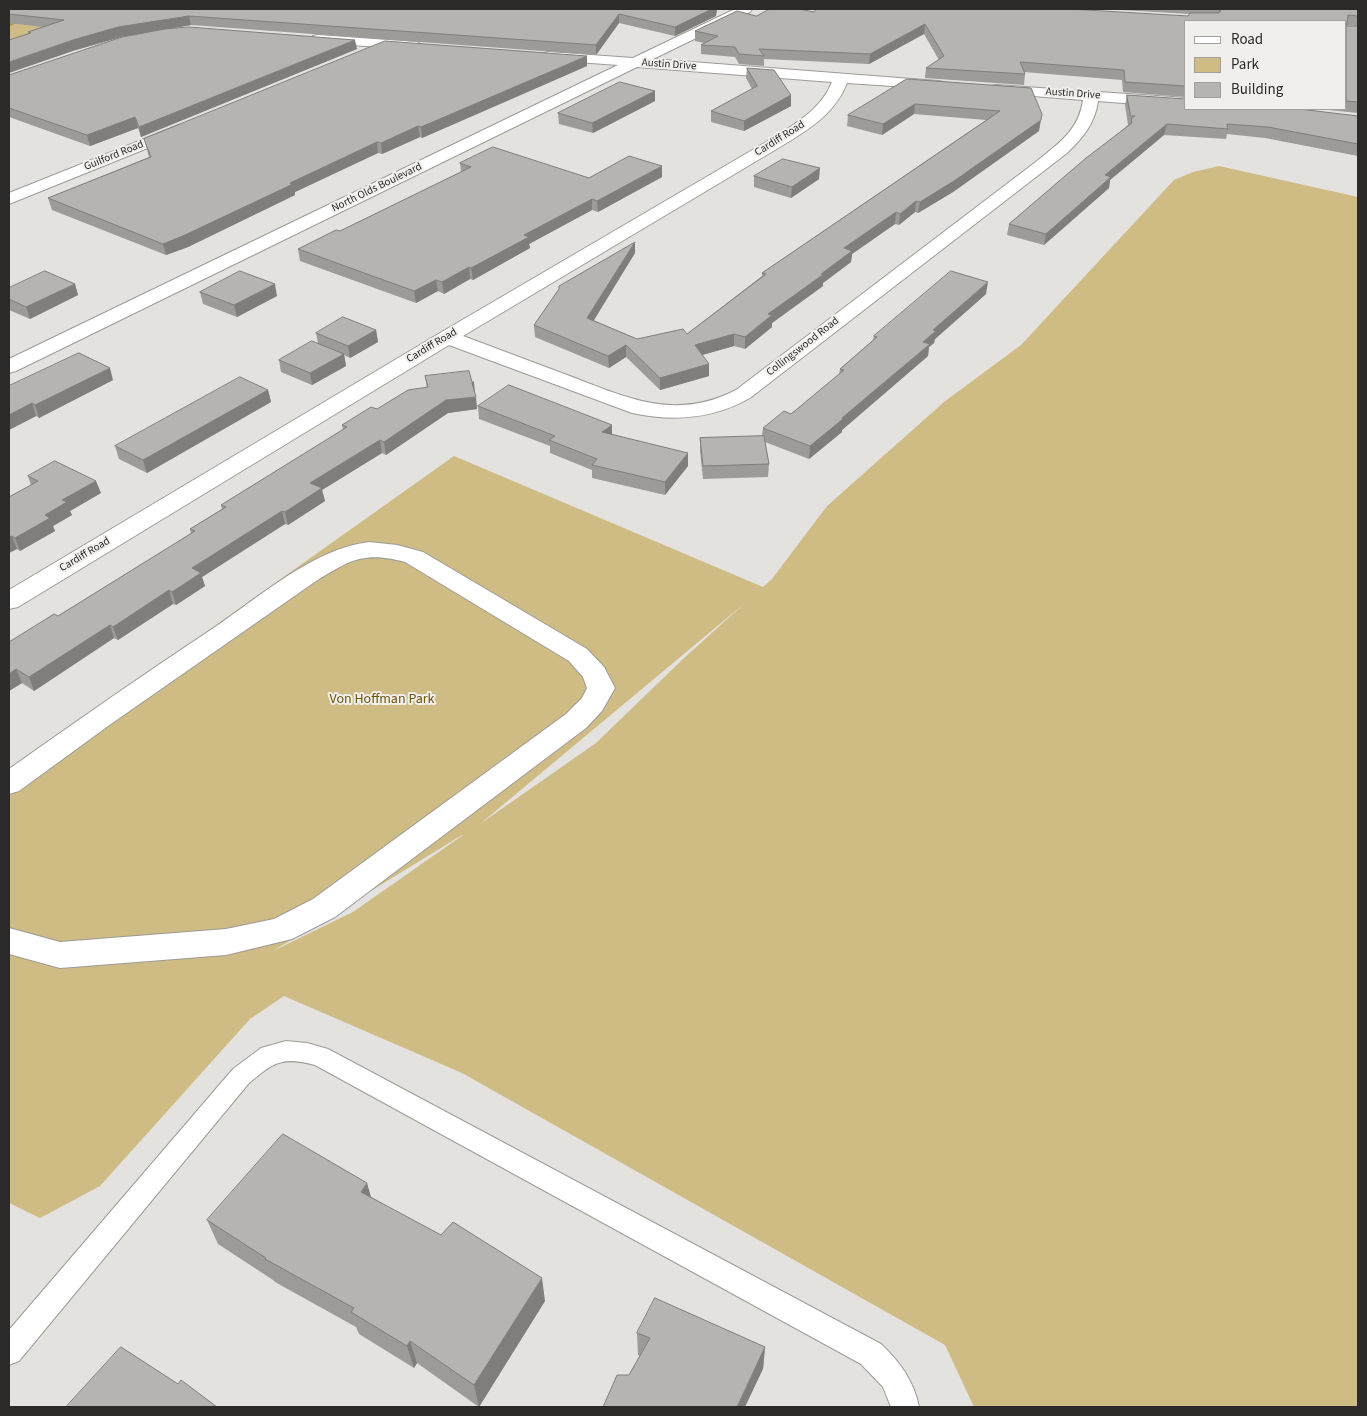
<!DOCTYPE html>
<style>
body{margin:0}
#map{position:relative;width:1367px;height:1416px;overflow:hidden;background:#e3e2de;font-family:"Source Sans 3",sans-serif}
canvas{display:block}
.frame{position:absolute;inset:0;border:10px solid #2b2a29;pointer-events:none}
.legend{position:absolute;left:1184px;top:20px;width:162px;height:90px;box-sizing:border-box;background:#f1efeb;border:1px solid #a2a09d;margin:0;padding:6px 9px;list-style:none;font-size:15px;color:#2b2a29}
.legend li{display:flex;align-items:center;gap:10px;height:25px}
.legend b{width:25px;border:1px solid #a2a09d}
</style>
<div id="map">
<canvas width="1367" height="1416"></canvas>
<div class="frame"></div>
<ul class="legend">
<li><b style="height:6px;background:#fff"></b>Road</li>
<li><b style="height:14px;background:#cfbb84"></b>Park</li>
<li><b style="height:14px;background:#b6b4b0"></b>Building</li>
</ul>
</div>
<script>
const g = document.querySelector('canvas').getContext('2d');
g.lineJoin = 'round';
function fill(path, color) { g.fillStyle = color; g.fill(path, 'evenodd'); }
function strokePath(path, color, width, dash) { g.strokeStyle = color; g.lineWidth = width; g.lineCap = dash ? 'butt' : 'round'; g.setLineDash(dash || []); g.stroke(path); }
function label(font, color, halo, rows, align = 'center') {
  g.font = font + ' "Source Sans 3",sans-serif'; g.lineWidth = 4; g.setLineDash([]); g.textBaseline = 'middle'; g.strokeStyle = halo; g.fillStyle = color; for (const [text, x, y, turn = 0] of rows) {
    g.save(); g.translate(x, y); g.rotate((+turn || 0) * Math.PI / 180); g.textAlign = isNaN(turn) ? turn : align; if (halo) g.strokeText(text, 0, 0); g.fillText(text, 0, 0); g.restore();
  }
}
fill(new Path2D(`
 M93 9 9 46V23Z
 M1219 166 1358 197V1407H974L945 1345 462 1073 284 996 250 1019 100 1186 40 1218 9 1203V772L454 456 763 587 772 579 827 506 944 402 1021 345 1174 180 1193 172ZM745 603 683 659 596 743 480 824ZM463 835 353 912 273 951 462 835Z`), '#cfbb84');
fill(new Path2D(`
 M36 9H41L9 27V24Z`), '#ae975d');
const service = new Path2D(`
 M286 1041 307 1043 328 1049 881 1344C900 1362 914 1381 919 1407H891L883 1387 861 1364 315 1065C282 1056 274 1062 249 1083L19 1361 9 1365V1330L233 1069 261 1048Z`);
const minor = new Path2D(`
 M735 9H752L750 12 653 59 938 81 943 82 945 85 943 88 938 89 847 83C836 111 814 126 790 141L463 336C498 349 532 362 567 375 626 397 674 422 736 390L1037 161C1059 143 1079 130 1083 100L996 93 991 92 989 89 991 86 996 85 1186 98V108L1098 101C1095 123 1083 138 1067 153L750 398C713 419 674 422 632 413L449 345 18 607 9 609V590L440 333 778 135C801 120 822 107 832 82L637 67 16 371 9 373V359L618 65 549 60 544 59 542 56 544 53 549 52 633 58Z
 M318 35 417 42 424 46 417 50 313 42 311 39 313 36Z
 M179 125 185 127 187 130 185 133 9 204V193Z
 M369 542 397 545 423 552 587 649 604 667 615 688 602 711 586 728 335 917 292 939 226 955 60 968 9 954V928L60 942 226 929 274 919 313 899 566 714 582 698 587 688 583 677 569 661 405 562C364 551 350 560 316 581L108 726 19 791 9 794V769C78 720 147 672 218 625 263 594 314 549 369 542Z`);
strokePath(service, '#9c9b97', 2);
strokePath(minor, '#9c9b97', 2);
fill(service, '#fff');
fill(minor, '#fff');
fill(new Path2D(`
 M9 9H717L716 16 675 36 619 23 596 55 191 25 167 29 357 49 141 137 138 128 90 146 9 117V75L156 31 121 37 76 50 28 34V32L43 27 9 23Z
 M1103 9H1358V26L1347 25V26H1358V113L1319 109H1346V21H1186V97L1123 92 1122 80 1024 72 1025 74 1024 85 925 78 926 68 939 60 924 34 869 64 764 59V66L739 64 735 57 701 54V45L704 43 695 41V31L756 16 814 12 1188 16 1190 14Z
 M587 66 422 138 420 137 382 154 378 153 295 192V195L188 247 166 255 52 210 48 198 149 157 144 139Z
 M747 68 791 106 744 131 711 122V111L752 89 746 78Z
 M907 79 1031 88 1039 131 953 192 918 213 915 212 899 225 895 224 852 254 851 262 823 283V286L772 323V327L745 349 734 346 702 355 709 376 660 390 626 357 609 368 535 337 534 325 635 253 593 320 637 339 687 334 762 276V273L986 120 914 114 882 135 847 126 848 115Z
 M655 91V101L593 133 559 124 558 113Z
 M1127 95 1358 116V156L1265 138 1227 134 1226 139 1164 135 1110 180 1109 188 1044 245 1007 235 1009 224 1128 125 1125 105Z
 M460 163 589 178 662 177 598 212 592 210 529 244 530 248 473 280 470 279 444 294 438 291 416 303 300 261 298 249 340 231 461 172Z
 M754 176 819 179 791 198 754 187Z
 M75 284 78 295 30 319 9 310V288Z
 M200 292 277 296 237 317 203 304Z
 M986 294 935 339 934 343 929 347 928 356 842 430V432L809 459 765 442 769 464 768 477 703 479 700 451V438L762 436 763 428 791 414 839 375 840 369 873 340 874 336Z
 M376 330 378 342 350 358 344 355 346 366 312 385 281 372 279 360 318 343 316 333Z
 M425 376 475 394 477 409 448 413 386 455 382 453 322 490 325 501 288 525 285 524 202 577 205 586 176 605 173 604 118 640 114 638 34 691 22 683 9 691V642L58 616 191 534 190 529 222 509 221 505 343 430 342 425 427 388Z
 M113 380 39 418 36 416 9 430V386Z
 M268 390 271 402 147 473 119 459 115 446Z
 M478 406 612 435 688 453V466L665 495 592 478V470L550 453V446L479 419Z
 M28 476 101 493 70 511 72 515 53 526 55 531 20 551 17 549 9 553V497L31 485Z
 M371 1197 545 1301 479 1407 417 1363 414 1368 359 1334 356 1327 275 1282 273 1280 218 1244 207 1220Z
 M637 1333 765 1347 763 1369 629 1375 640 1356 638 1355Z`), '#9d9b97');
fill(new Path2D(`
 M712 9H717L716 16 675 36V27Z
 M619 14V23L596 55V45Z
 M189 16 191 25 121 37 76 50 9 73V62L73 40 118 27Z
 M925 24 924 34 869 64 870 54Z
 M355 40 357 49 141 137 139 127Z
 M587 56V66L422 138 421 127Z
 M655 91V101L593 133 592 123Z
 M791 95V106L744 131V121Z
 M915 104 914 114 882 135 883 124Z
 M135 117 138 128 90 146 87 135Z
 M1041 120 1039 131 953 192 918 213 920 202Z
 M1167 124 1164 135 1110 180 1109 188 1044 245 1046 234 1105 175Z
 M418 126 420 137 382 154 381 143Z
 M377 142 378 153 295 192V195L188 247 166 255 163 244 290 183Z
 M662 166V177L598 212 597 201Z
 M820 168 819 179 791 198 792 187Z
 M592 199V210L529 244 530 248 473 280 471 268 524 235Z
 M916 201 915 212 899 225 900 214Z
 M896 212 895 224 852 254 851 262 823 283V286L772 323V327L745 349V337L768 314 821 274 844 248Z
 M635 242V253L588 330 587 318Z
 M469 267 470 279 444 294 442 282Z
 M436 280 438 291 416 303 414 291Z
 M988 282 986 294 935 339 934 343 929 347 928 356 842 430V432L809 459 810 446 842 418 923 342 933 330Z
 M75 284 78 295 30 319 26 307Z
 M275 284 277 296 237 317 234 305Z
 M376 330 378 342 350 358 348 346Z
 M734 334V346L695 357V345Z
 M626 345V357L609 368 608 356Z
 M344 354 346 366 312 385 310 373Z
 M709 364V376L660 390V378Z
 M110 368 113 380 39 418 35 405Z
 M474 382 475 394 473 396 472 383Z
 M268 390 271 402 147 473 143 460Z
 M476 397 477 409 448 413 386 455 384 442 446 400Z
 M32 403 36 416 9 430V415Z
 M612 425V438L602 432Z
 M380 440 382 453 322 490 325 501 288 525 285 512 310 483Z
 M688 453V466L665 495V482Z
 M96 481 101 493 70 511 72 515 53 526 55 531 20 551 15 538 45 515 62 500Z
 M282 511 285 524 202 577 205 586 176 605 172 592 192 568Z
 M12 536 17 549 9 553V537Z
 M169 590 173 604 118 640 113 627Z
 M110 625 114 638 34 691 29 677Z
 M16 669 22 683 9 691V674Z
 M367 1183 374 1207 361 1192Z
 M542 1278 545 1301 479 1407 474 1385Z
 M410 1341 417 1363 414 1368 407 1346Z
 M765 1347 763 1369 745 1407H737Z`), '#7f7e7b');
const building = new Path2D(`
 M9 9H712L675 27 619 14 596 45 189 16 118 27 73 40 9 62V40L31 33 28 32 64 20 9 14Z
 M770 9H799L814 12 816 9H1069L1188 16 1190 13H1219L1221 11 1217 9H1358V16L1348 15 1347 26H1358V102L1346 101V21H1186V86L1125 82 1124 70 1020 62 1025 74 926 68 944 56 925 24 870 54 759 49 764 56 739 54 735 47 701 45 718 36 695 31 737 11 756 16Z
 M189 27 355 40 139 127 135 117 87 135 9 108V75L122 37 165 29Z
 M385 41 587 56 421 127 418 126 381 143 377 142 290 183 293 184 185 235 163 244 48 198 151 157 144 139Z
 M747 68 774 70 791 95 744 121 711 111 757 86Z
 M907 79 1031 88 1042 114 1041 120 954 181 920 202 916 201 900 214 896 212 844 248 852 251 821 274H824L768 314 772 315 745 337 734 334 695 345 709 364 660 378 626 345 608 356 534 325 559 289V286L635 242 587 318 637 339 683 329 687 334 766 274 762 273 1000 111 915 104 883 124 848 115Z
 M620 82 655 91 592 123 558 113Z
 M1127 95 1186 99V109H1299L1358 116V144L1268 127 1227 124 1228 129 1167 124 1105 175 1111 177 1046 234 1009 224 1086 158 1132 123 1131 119 1135 116H1131Z
 M493 147 589 178 629 156 662 166 597 201 592 199 524 235 529 237 471 268 469 267 442 282 436 280 414 291 298 249 336 230 340 231 471 167 460 163Z
 M783 159 820 168 792 187 754 176Z
 M45 271 75 284 26 307 9 299V288Z
 M240 271 275 284 234 305 200 292Z
 M951 271 988 282 933 330 936 331 923 342 930 344 842 418 843 419 810 446 763 428 784 411 791 414 844 370 840 369 877 337 874 336Z
 M343 317 376 330 348 346 316 333Z
 M312 341 344 354 310 373 279 360Z
 M79 353 110 368 35 405 32 403 9 415V386Z
 M469 371 472 382H474L472 383 476 397 446 400 384 442 380 440 310 483 322 488 285 512 282 511 192 568 201 573 172 592 169 590 113 627 110 625 29 677 16 669 9 674V642L54 614 58 616 195 531 190 529 226 507 221 505 347 427 342 425 371 407 377 409 408 390 428 387 425 376Z
 M240 377 268 390 143 460 115 446Z
 M509 385 612 425 602 432 688 453 665 482 592 465 597 459 549 440 555 436 478 406Z
 M764 436 769 464 703 466 700 438Z
 M55 461 96 481 62 500 67 502 45 515 50 518 15 538 12 536 9 537V497L38 481 28 476Z
 M283 1134 367 1183 361 1192 441 1235 453 1222 542 1278 474 1385 410 1341 407 1346 351 1312 354 1308 265 1259 266 1258 207 1220Z
 M655 1298 765 1347 737 1407H603L617 1375H629L650 1338 637 1333Z
 M121 1347 178 1384 181 1380 217 1407H66Z`);
fill(building, '#b6b4b0');
strokePath(building, '#7f7e7b', 1);
label('11px', '#2b2a29', '#f1efeb', [
 ["Austin Drive",669,65,4],
 ["Austin Drive",1073,94,4],
 ["Cardiff Road",780,139,-32],
 ["Guilford Road",114,156,-22],
 ["North Olds Boulevard",377,188,-26],
 ["Cardiff Road",432,346,-31],
 ["Collingswood Road",803,347,-38],
 ["Cardiff Road",85,555,-31]
]);
label('14px', '#6c550c', '#f1efeb', [
 ["Von Hoffman Park",382,700]
]);
</script>
